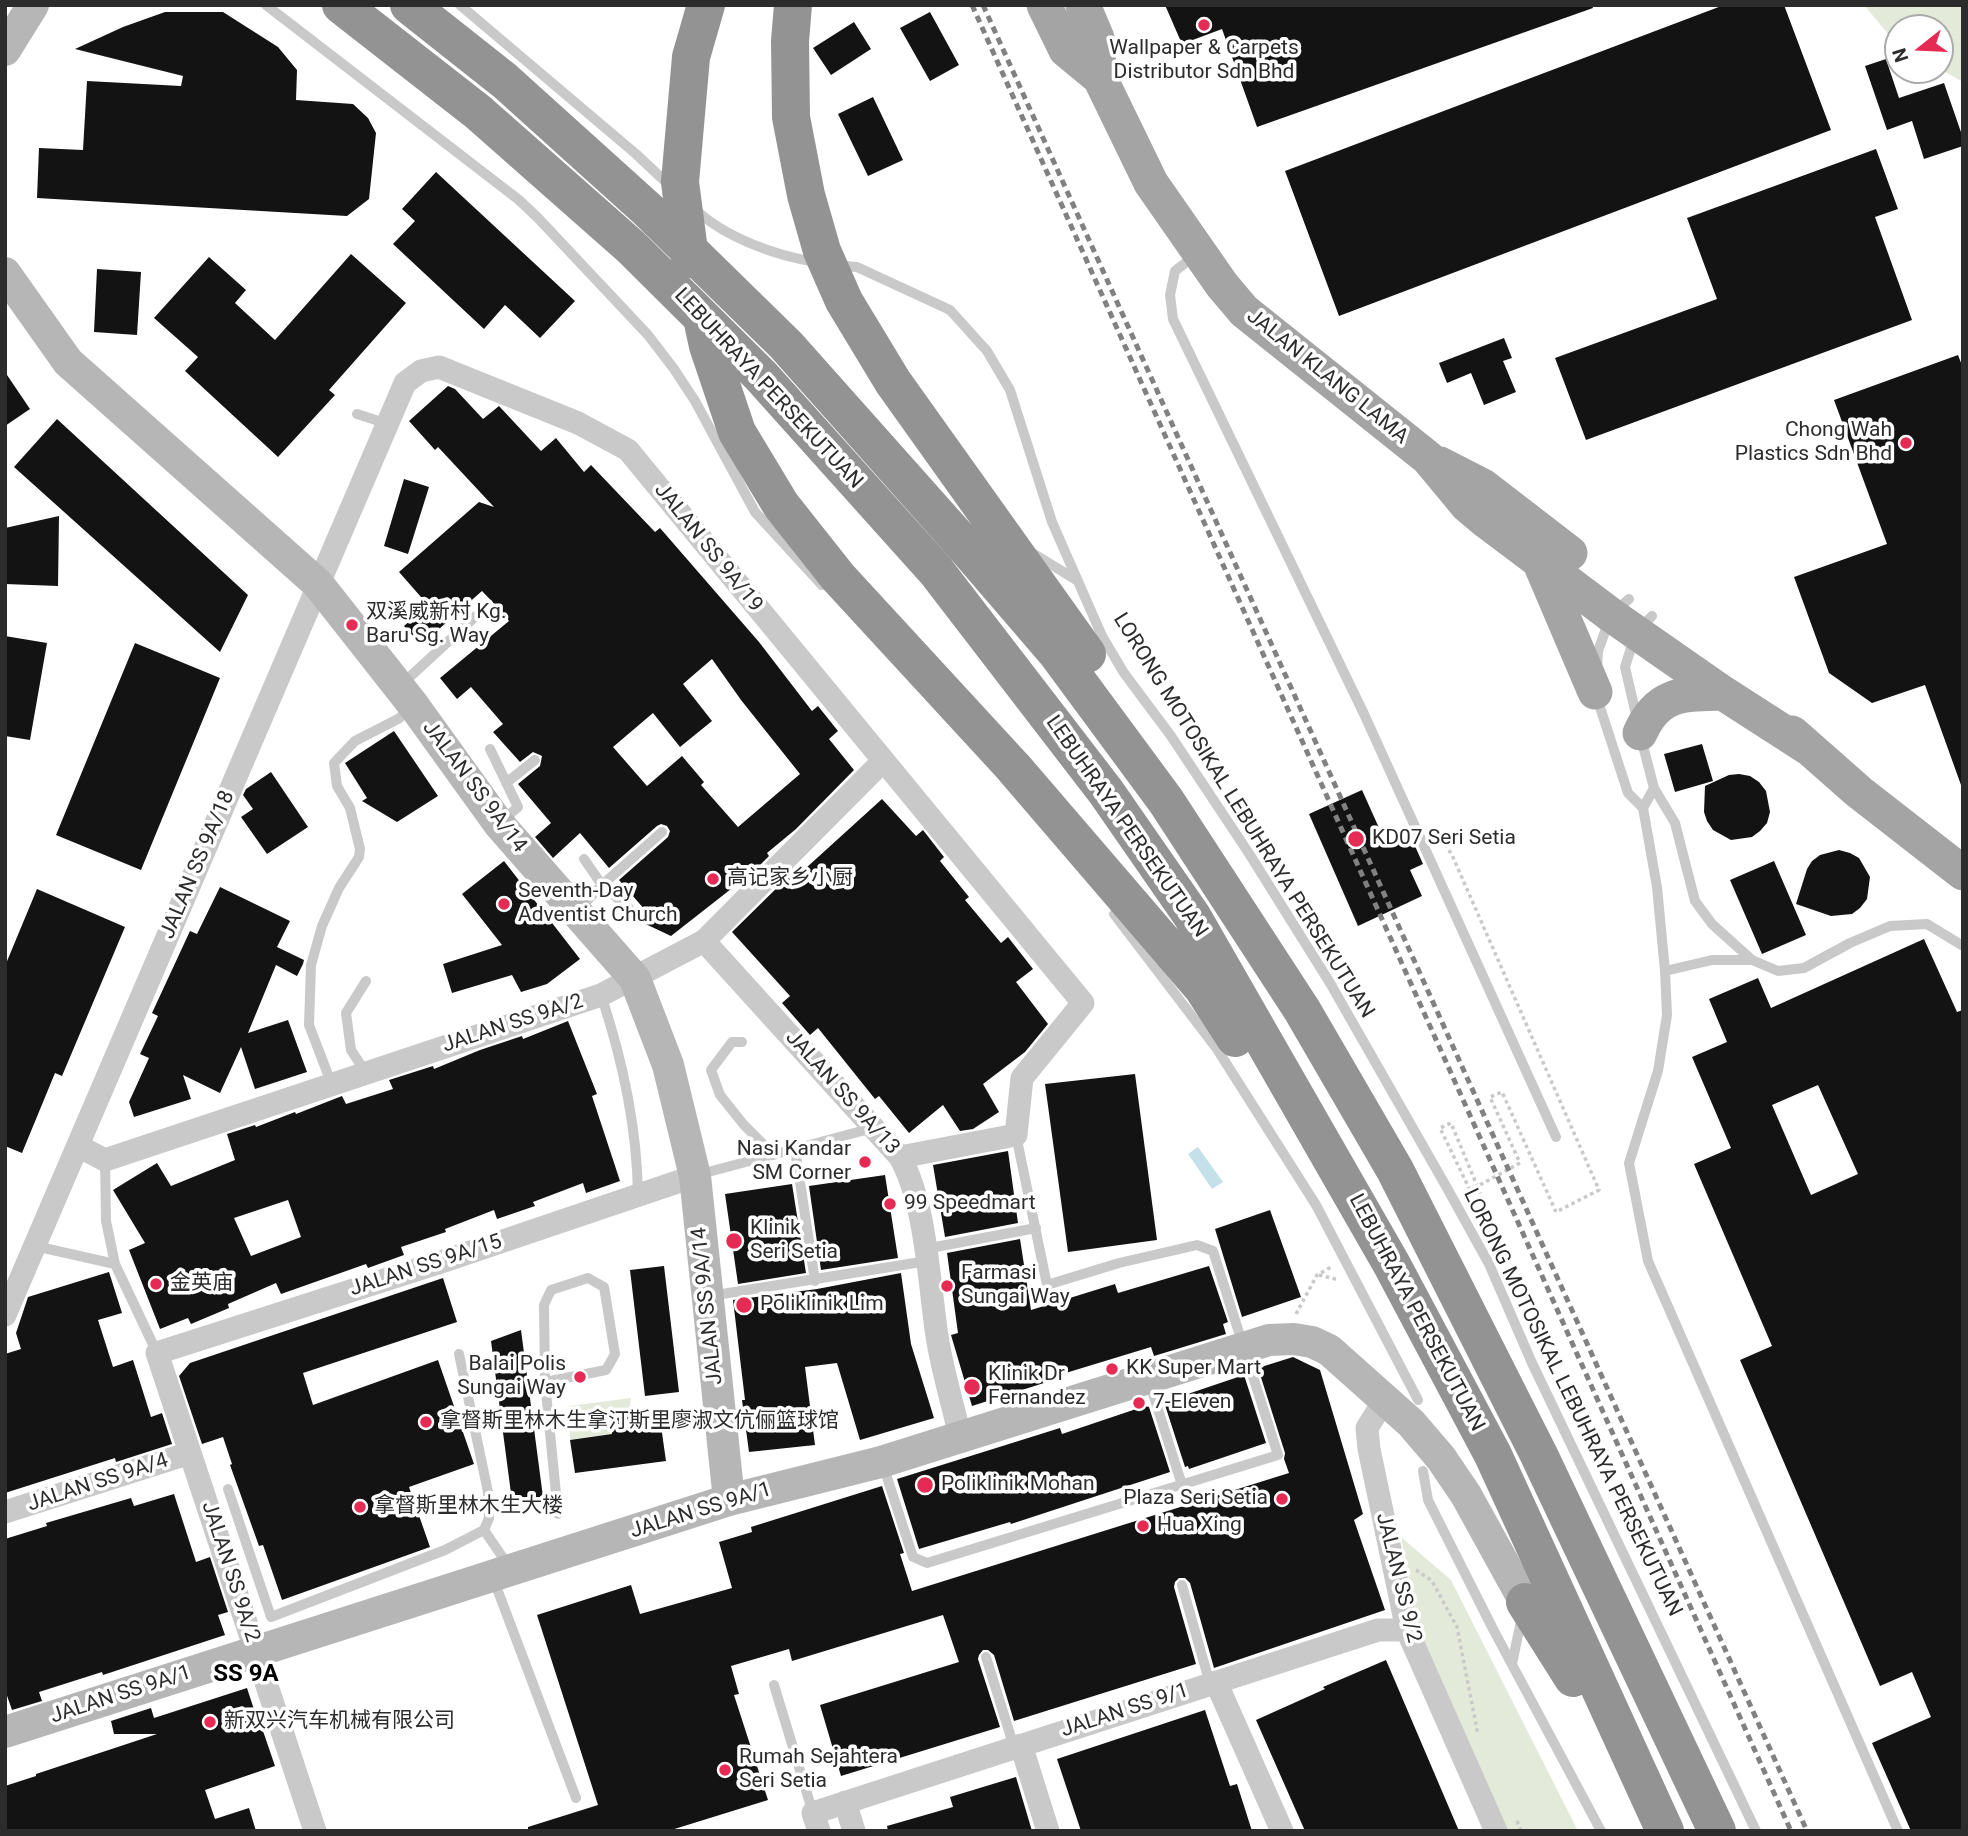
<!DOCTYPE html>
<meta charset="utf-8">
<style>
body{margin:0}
#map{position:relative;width:1968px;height:1836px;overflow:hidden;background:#fff;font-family:Roboto,sans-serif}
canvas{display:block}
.frame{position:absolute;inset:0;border:7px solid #2c2c2c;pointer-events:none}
.north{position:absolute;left:1884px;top:14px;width:70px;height:70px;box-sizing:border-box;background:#fff;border:2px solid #ababab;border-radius:50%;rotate:252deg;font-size:19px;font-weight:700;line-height:28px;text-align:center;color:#2c2c2c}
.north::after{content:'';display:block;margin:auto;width:24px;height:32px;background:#e52b54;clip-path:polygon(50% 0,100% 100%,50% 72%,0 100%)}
</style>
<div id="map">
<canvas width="1968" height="1836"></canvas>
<div class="frame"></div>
<div class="north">N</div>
</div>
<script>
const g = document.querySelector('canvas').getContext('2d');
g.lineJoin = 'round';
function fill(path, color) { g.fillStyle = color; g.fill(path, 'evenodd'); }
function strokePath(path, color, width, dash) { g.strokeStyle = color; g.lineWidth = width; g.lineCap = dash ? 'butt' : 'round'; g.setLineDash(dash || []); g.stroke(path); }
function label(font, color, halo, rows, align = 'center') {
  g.font = font + ' Roboto,"Noto Sans SC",sans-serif'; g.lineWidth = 7; g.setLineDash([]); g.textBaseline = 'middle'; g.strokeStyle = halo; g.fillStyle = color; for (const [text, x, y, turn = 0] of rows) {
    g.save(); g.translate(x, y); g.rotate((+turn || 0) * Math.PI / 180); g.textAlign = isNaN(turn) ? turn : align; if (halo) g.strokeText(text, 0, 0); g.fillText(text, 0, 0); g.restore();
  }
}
fill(new Path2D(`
 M1864 5H1963V82L1940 69V28H1898V46Z
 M631 1398 628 1417 610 1419 612 1434 570 1440 569 1406Z
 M1401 1537 1451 1580 1578 1831H1507L1418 1627Z`), '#e4ead9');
fill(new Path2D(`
 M1198 1147 1223 1182 1212 1189 1188 1154Z`), '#c4e1ea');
fill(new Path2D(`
 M1165 5H1592L1593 8 1257 127 1222 29 1182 44Z
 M1724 5H1784L1831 130 1339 316 1285 171Z
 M165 12H223L278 47 297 70 296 100 353 104 368 118 376 133 369 199 347 216 37 198 39 148 83 150 87 81 181 86 183 76 75 49 123 27Z
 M930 12 959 65 930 81 900 28Z
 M854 22 871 49 831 75 813 48Z
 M1886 59 1899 98 1944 83 1963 138V146L1924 159 1912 121 1887 130 1865 66Z
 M873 97 903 160 868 176 838 114Z
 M1876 149 1898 209 1875 217 1912 320 1586 440 1555 358 1717 299 1687 218Z
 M436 172 575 301 540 338 505 305 484 329 393 244 415 221 402 209Z
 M351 254 406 303 329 390 335 395 278 457 185 371 198 357 154 318 209 257 246 290 235 303 275 340Z
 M97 269 141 272 137 335 94 332Z
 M1504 338 1512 358 1503 361 1516 392 1484 405 1471 373 1447 383 1439 363Z
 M1958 355 1963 368V784L1961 785 1925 685 1872 703 1829 673 1794 577 1887 544 1834 400Z
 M5 372 30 409 5 426Z
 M448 386 455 389 483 419 499 406 541 451 556 438 584 472 591 465 655 532 660 528 759 642 812 711 818 706 838 731 829 739 854 770 796 829 767 853 769 856 754 871 671 936 635 919 645 910 619 880 668 837 670 831 667 826 661 824 657 826 609 868 580 833 553 858 535 837 551 823 518 784 540 766 542 756 533 752 520 762 493 732 503 724 471 687 457 699 440 678 509 621 505 615 482 591 421 645 404 626 428 605 399 572 479 502 494 507 438 447 435 450 409 421ZM712 659 741 700 800 774 738 827 701 785 704 782 682 756 647 786 613 747 653 713 680 747 712 721 683 684Z
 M57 419 248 595 220 652 14 467Z
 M404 479 429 487 408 554 384 546Z
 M59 516 58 586 5 584V528Z
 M5 636 47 643 30 740 5 736Z
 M135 643 220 678 141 870 56 835Z
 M394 731 438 796 397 822 362 801 367 798 345 763Z
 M1702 744 1713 781 1675 792 1664 754Z
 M271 772 308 827 267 854 241 817 253 809 243 795 246 789Z
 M1739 774 1750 776 1759 782 1766 791 1770 812 1767 823 1760 831 1752 837 1731 840 1713 830 1707 821 1704 812 1705 786 1729 775Z
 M1362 790 1384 839 1407 828 1423 864 1410 870 1422 896 1358 926 1309 814Z
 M882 799 916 836 923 830 944 857 940 861 969 897 965 900 1001 943 1008 937 1033 969 1016 982 1048 1024 1025 1052 983 1084 999 1112 973 1129 960 1131 943 1105 909 1133 879 1096 875 1099 818 1028 810 1035 782 1003 790 996 732 932 791 874 795 878Z
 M1839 850 1850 853 1859 858 1870 877 1867 899 1860 908 1852 914 1831 916 1796 904 1807 869 1812 861 1820 855Z
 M504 861 580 959 547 984 521 992 512 975 452 993 443 964 502 945 462 894Z
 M1774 861 1806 935 1762 954 1730 880Z
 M220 887 290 921 277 947 304 960 303 964 297 976 276 965 248 1033 288 1020 307 1072 255 1089 241 1047 220 1093 183 1075 191 1099 134 1117 129 1102 149 1058 140 1054 158 1016 152 1013 190 931 197 934Z
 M37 889 125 927 62 1076 55 1073 22 1153 5 1146V966Z
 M1924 939 1957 1012 1963 1010V1831H1911L1872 1743 1931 1717 1912 1672 1880 1686 1740 1360 1772 1346 1694 1164 1731 1148 1692 1057 1727 1042 1709 999 1758 978 1771 1008ZM1818 1085 1858 1174 1811 1195 1772 1105Z
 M568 1021 597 1094 592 1096 620 1181 586 1193 583 1183 533 1202 535 1206 497 1219 494 1210 445 1229 446 1232 401 1247 404 1255 368 1268 366 1264 281 1294 276 1283 228 1304 229 1308 191 1324 188 1318 160 1329 129 1250 145 1243 113 1190 157 1163 171 1186 235 1160 227 1134 255 1125 256 1127 295 1112 296 1114 342 1096 346 1104 393 1089 389 1080 433 1066 434 1069 480 1050 522 1036 523 1039ZM288 1200 301 1237 251 1256 234 1218Z
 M1135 1074 1157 1240 1068 1252 1045 1084Z
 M1008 1151 1018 1223 945 1237 933 1165Z
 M885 1175 898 1258 821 1270 809 1186Z
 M792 1184 806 1273 738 1284 725 1194Z
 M1270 1210 1301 1297 1242 1317 1215 1229Z
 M1020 1239 1031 1310 1115 1284 1118 1293 1209 1266 1228 1322 1223 1324 1226 1334 1154 1356 1151 1347 1046 1379 1047 1382 972 1406 951 1335 958 1333 947 1253Z
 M664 1266 679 1392 645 1396 630 1270Z
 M109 1272 122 1313 98 1320 113 1367 133 1360 151 1417 162 1413 172 1444 116 1462 115 1458 5 1493V1354L21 1349 16 1333 28 1297Z
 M901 1273 911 1344 934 1418 860 1440 837 1363 805 1367 815 1445 749 1452 742 1400H745L733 1300 817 1289Z
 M443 1278 457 1322 303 1373 313 1405 438 1360 474 1464 409 1487 430 1547 282 1600 263 1545 259 1546 230 1465 232 1464 223 1437 202 1444 179 1376 190 1363Z
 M521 1330 543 1497 512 1501 491 1341Z
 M1293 1357 1320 1370 1363 1514 1354 1520 1385 1610 1214 1668 1190 1583 1185 1578H1179L1175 1582 1174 1587 1196 1664 1014 1721 994 1655 988 1650H983L979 1655 978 1659 1000 1727 841 1776 820 1705 959 1662 943 1615 792 1661 789 1649 731 1666 739 1694 734 1695 768 1800 668 1831H528V1827L598 1805 537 1615 631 1585 640 1614 732 1588 719 1542 752 1532 751 1527 882 1486 904 1553 900 1554 912 1591 1289 1473 1284 1459 1285 1453 1258 1368Z
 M1244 1375 1266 1443 1189 1469 1188 1466 1185 1467 1164 1402Z
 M1145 1406 1149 1407 1170 1472 1011 1524 1010 1522 919 1549 897 1479 1060 1428 1062 1434Z
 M659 1412 666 1461 575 1473 570 1440 612 1434 610 1419Z
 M174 1494 196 1562 210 1557 228 1612 218 1615 225 1635 103 1675 102 1672 39 1692 42 1701 12 1710 5 1690V1539L47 1526 46 1523 131 1498 134 1506Z
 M1386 1660 1459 1831H1305L1256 1720 1325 1689 1323 1687Z
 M247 1688 261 1731H263L275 1766 205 1790 215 1819 249 1808 256 1831H5V1786L36 1776V1774L157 1734H114L111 1721 151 1708 154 1718Z
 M1205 1710 1230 1786 1237 1784 1252 1831H1081L1057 1759Z
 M1016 1777 1032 1831H888L887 1826 953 1807 950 1797Z`), '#131313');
strokePath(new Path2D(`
 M1439 841 1445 844 1452 855 1599 1190 1556 1212 1502 1092 1490 1097 1520 1163 1465 1193
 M1470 1190 1440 1128 1451 1123 1498 1236 1501 1251
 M1319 1275 1339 1280
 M1296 1314 1317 1275 1333 1266
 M1416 1570 1432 1581 1457 1627 1478 1735
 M1517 1821 1521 1831`), '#c9c9c9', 3.5, [3.5, 3.5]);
strokePath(new Path2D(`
 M266 5 519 200 538 218 648 335 674 369 695 401 755 512 822 585
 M460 5 636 154 670 186
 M695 209C724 237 776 256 816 262
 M1197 254 1175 271 1170 295 1173 319 1364 714 1556 1137
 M836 265 857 267 950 310 987 351 1010 390 1052 522 1102 636 1124 673 1171 736 1250 855 1330 983 1447 1188 1489 1264 1532 1363 1756 1831
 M357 414 388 424
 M1034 554 1078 581
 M1597 669 1598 651 1611 615 1629 599
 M401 685 476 616
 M1596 695 1628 793 1643 808 1657 887 1665 971 1667 1015 1658 1071 1629 1163 1648 1261 1898 1831
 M1637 719 1625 667 1636 632 1652 616
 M1641 738 1654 788 1643 808
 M490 749 518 807 501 822
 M506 783 535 760
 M1654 788 1675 823 1695 901 1712 924 1752 960 1778 971 1804 968 1850 943 1890 926 1927 924 1963 946
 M584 859 602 885 629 908
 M579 909 602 885 662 832
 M1114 914 1217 1049 1316 1205 1418 1400
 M1665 971 1712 960H1752
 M366 981 346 1013 351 1050 366 1073
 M601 995C623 1061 637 1125 638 1195
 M742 1042H732L711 1070 720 1095 744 1125 774 1155
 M332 1085 309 1025 311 965 322 926 339 888 359 857 360 849 350 808 337 786 334 763 355 741 398 719 412 708
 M795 1149 815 1281
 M105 1160 106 1221 115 1264 157 1353
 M697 1175 873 1128
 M35 1246 115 1264
 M925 1249 1036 1228
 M710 1296 927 1261
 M459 1354 488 1492 489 1518 484 1530 510 1568
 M1149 1381 1182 1485
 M545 1382 606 1370 615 1354 604 1287 588 1278 551 1290 544 1305 545 1382 558 1514
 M883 1465 913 1557 927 1563 1278 1455 1213 1251 1197 1245 1119 1263 1047 1285 1016 1135
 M1423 1471 1428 1500 1493 1629 1601 1831
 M228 1489 271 1617 445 1550 484 1530
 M493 1578 576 1798
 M1182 1585 1210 1684
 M986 1657 1014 1747
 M1512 1664 1522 1616
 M774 1685 813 1813`), '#c9c9c9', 10);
strokePath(new Path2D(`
 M704 941 900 1157C926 1203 929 1283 937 1336 942 1370 953 1404 960 1437
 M78 1146 105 1160 601 995 704 941 882 762
 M5 1315 405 383 421 371 439 367 578 423 628 450 1083 1003 1022 1078 1016 1135 900 1157
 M1385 1399 1367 1428 1369 1449 1407 1630 1496 1831
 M5 1512 190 1453
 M1216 1682 1282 1831
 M1021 1745 1048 1831
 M845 1802 854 1831
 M315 1831 157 1353 444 1261 695 1176
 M819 1831 813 1813 1378 1630H1407`), '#c9c9c9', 23);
strokePath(new Path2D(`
 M5 50 33 5
 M5 273 68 362 318 584 414 706 499 824 635 979 668 1065 695 1176 729 1500
 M5 1732 729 1500 881 1462 1269 1340 1294 1339 1312 1342 1329 1350 1411 1423 1441 1458 1466 1495 1525 1602`), '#b6b6b6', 32);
strokePath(new Path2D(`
 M1044 5 1066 50 1100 78
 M1083 5 1097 38 1100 78 1151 183 1222 285 1244 311 1428 458 1467 505 1486 521 1611 615 1723 693 1810 749
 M1440 464 1483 486 1570 553
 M1540 563 1595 692
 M1640 733C1658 692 1684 694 1723 693
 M1792 733 1859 792 1963 873`), '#a4a4a4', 35);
strokePath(new Path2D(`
 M341 5 478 112 631 247 761 376 936 571 1106 792 1192 916 1392 1265 1493 1455 1665 1831
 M409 5 505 81 648 210 786 345 964 545 1056 652 1166 801 1302 1010 1395 1170 1539 1455 1717 1831
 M793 5 790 41 791 117 806 195 822 251 844 301 893 382 1087 654
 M690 259 680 182 691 57 706 5
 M702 318 708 346 737 432 781 505 838 577 1013 767 1202 987 1235 1038
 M1525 1602 1573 1678`), '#939393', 38);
strokePath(new Path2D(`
 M972 5 1791 1831
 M983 5 1807 1831`), '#818181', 5, [7, 5]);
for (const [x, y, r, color] of [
 [1204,25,7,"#e52b54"],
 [1906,443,7,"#e52b54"],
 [352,625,7,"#e52b54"],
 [1356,839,9,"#e52b54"],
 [713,879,7,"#e52b54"],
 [504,904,7,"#e52b54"],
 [865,1162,7,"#e52b54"],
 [890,1204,7,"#e52b54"],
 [734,1241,9,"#e52b54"],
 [156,1284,7,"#e52b54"],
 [947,1286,7,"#e52b54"],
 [744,1305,9,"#e52b54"],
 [1112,1369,7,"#e52b54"],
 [580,1377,7,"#e52b54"],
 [972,1387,9,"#e52b54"],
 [1139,1403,7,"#e52b54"],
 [426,1422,7,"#e52b54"],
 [925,1485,9,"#e52b54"],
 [1282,1499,7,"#e52b54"],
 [360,1507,7,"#e52b54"],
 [1143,1526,7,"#e52b54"],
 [210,1722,7,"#e52b54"],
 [725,1770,7,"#e52b54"]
]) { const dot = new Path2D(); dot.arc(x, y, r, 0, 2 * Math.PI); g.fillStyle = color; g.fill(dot); strokePath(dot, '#fff', 2.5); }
label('21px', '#2c2c2c', '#fff', [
 ["Wallpaper & Carpets",1204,49,"center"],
 ["Distributor Sdn Bhd",1204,73,"center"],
 ["Chong Wah",1892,431,"right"],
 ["Plastics Sdn Bhd",1892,455,"right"],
 ["双溪威新村 Kg.",366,613],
 ["Baru Sg. Way",366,637],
 ["KD07 Seri Setia",1372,839],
 ["高记家乡小厨",727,879],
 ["Seventh-Day",518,892],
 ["Adventist Church",518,916],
 ["Nasi Kandar",851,1150,"right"],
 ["SM Corner",851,1174,"right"],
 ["99 Speedmart",904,1204],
 ["Klinik",750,1229],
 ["Seri Setia",750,1253],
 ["Farmasi",961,1274],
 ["Sungai Way",961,1298],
 ["金英庙",170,1284],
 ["Poliklinik Lim",760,1305],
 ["Balai Polis",566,1365,"right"],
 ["Sungai Way",566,1389,"right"],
 ["KK Super Mart",1126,1369],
 ["Klinik Dr",988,1375],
 ["Fernandez",988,1399],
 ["7-Eleven",1153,1403],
 ["拿督斯里林木生拿汀斯里廖淑文伉俪篮球馆",440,1422],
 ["Poliklinik Mohan",941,1485],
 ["Plaza Seri Setia",1268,1499,"right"],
 ["拿督斯里林木生大楼",374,1507],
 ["Hua Xing",1157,1526],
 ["新双兴汽车机械有限公司",224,1722],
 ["Rumah Sejahtera",739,1758],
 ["Seri Setia",739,1782]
], 'left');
label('21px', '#2c2c2c', '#fff', [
 ["JALAN KLANG LAMA",1327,377,39],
 ["LEBUHRAYA PERSEKUTUAN",768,389,47],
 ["JALAN SS 9A/19",708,548,51],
 ["JALAN SS 9A/14",474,787,53],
 ["LORONG MOTOSIKAL LEBUHRAYA PERSEKUTUAN",1243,816,58],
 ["LEBUHRAYA PERSEKUTUAN",1126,827,55],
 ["JALAN SS 9A/18",198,865,-67],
 ["JALAN SS 9A/2",513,1024,-18],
 ["JALAN SS 9A/13",842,1093,48],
 ["JALAN SS 9A/15",426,1266,-18],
 ["JALAN SS 9A/14",708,1306,-96],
 ["LEBUHRAYA PERSEKUTUAN",1416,1313,62],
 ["LORONG MOTOSIKAL LEBUHRAYA PERSEKUTUAN",1572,1403,64],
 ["JALAN SS 9A/4",98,1483,-18],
 ["JALAN SS 9A/1",701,1511,-17],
 ["JALAN SS 9A/2",230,1572,72],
 ["JALAN SS 9/2",1398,1578,76],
 ["JALAN SS 9A/1",121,1695,-18],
 ["JALAN SS 9/1",1125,1711,-18]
]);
label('bold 24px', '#000', '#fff', [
 ["SS 9A",246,1675]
]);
</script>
